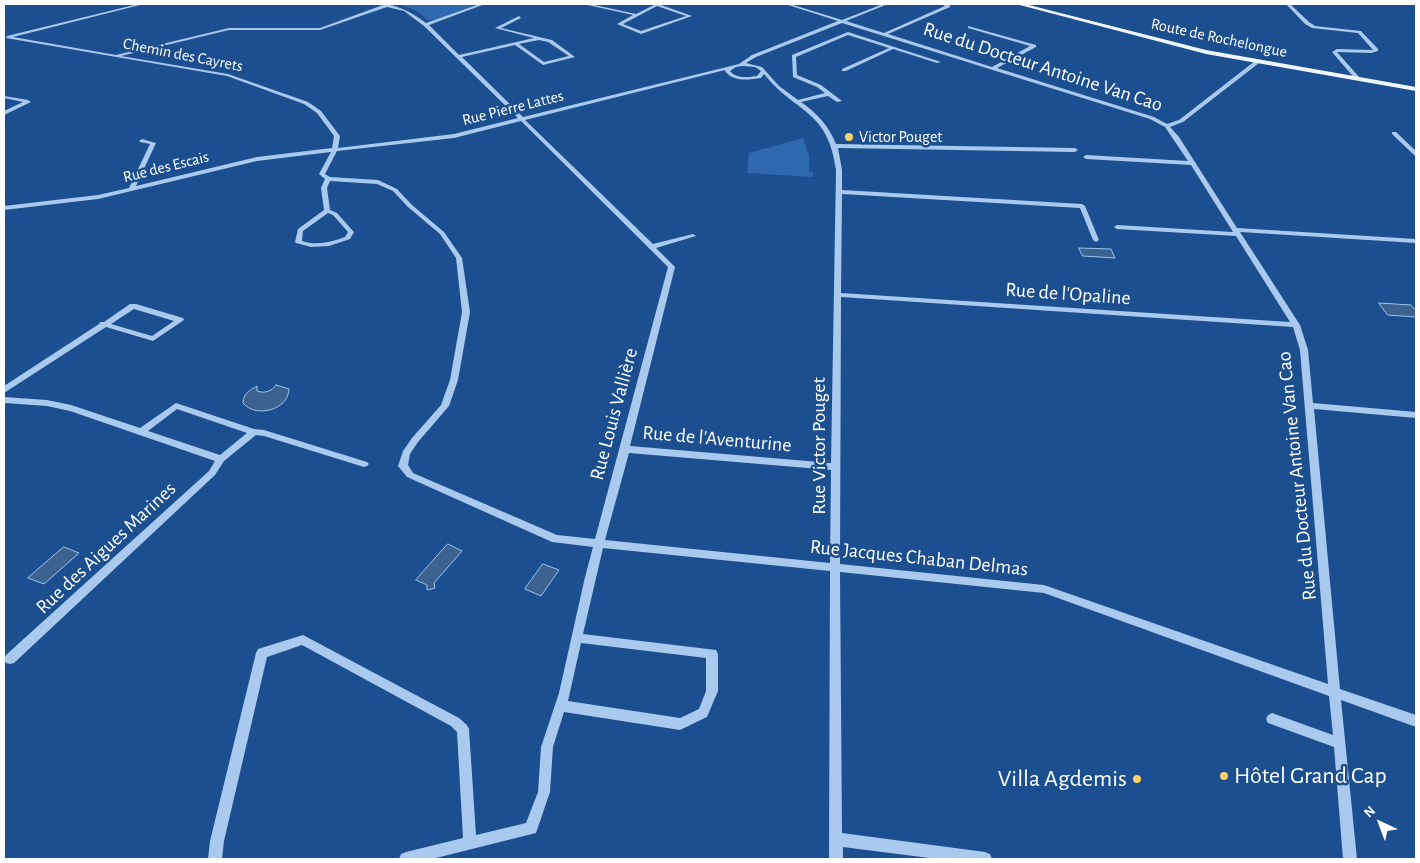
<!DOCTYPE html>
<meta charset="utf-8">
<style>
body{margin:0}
#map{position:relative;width:1420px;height:863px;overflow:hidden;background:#1b4f8f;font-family:"Alegreya Sans",sans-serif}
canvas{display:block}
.frame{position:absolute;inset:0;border:5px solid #fff;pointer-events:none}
.north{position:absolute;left:1355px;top:798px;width:50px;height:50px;-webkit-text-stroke:4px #1b4f8f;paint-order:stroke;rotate:317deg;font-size:14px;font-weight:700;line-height:20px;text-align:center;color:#fff}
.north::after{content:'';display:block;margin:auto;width:18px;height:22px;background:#fff;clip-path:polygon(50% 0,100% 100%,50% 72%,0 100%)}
</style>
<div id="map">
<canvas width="1420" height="863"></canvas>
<div class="frame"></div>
<div class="north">N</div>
</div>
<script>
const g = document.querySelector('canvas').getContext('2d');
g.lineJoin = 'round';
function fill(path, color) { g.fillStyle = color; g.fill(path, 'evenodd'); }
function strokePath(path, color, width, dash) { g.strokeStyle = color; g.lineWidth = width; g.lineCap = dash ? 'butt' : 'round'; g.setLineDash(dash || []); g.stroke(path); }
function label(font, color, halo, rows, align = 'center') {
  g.font = font + ' "Alegreya Sans",sans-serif'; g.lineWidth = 5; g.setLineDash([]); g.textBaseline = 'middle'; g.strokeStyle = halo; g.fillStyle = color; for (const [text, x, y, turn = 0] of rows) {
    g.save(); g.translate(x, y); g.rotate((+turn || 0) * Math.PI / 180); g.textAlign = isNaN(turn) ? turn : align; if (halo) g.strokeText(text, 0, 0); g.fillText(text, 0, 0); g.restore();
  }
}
fill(new Path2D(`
 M405 4H480L438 20H427L417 11 401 5Z
 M803 138 809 156V172H813V177L747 173 749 153Z`), '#2e69ad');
const water = new Path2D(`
 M1079 248 1111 249 1115 258 1083 256Z
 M1379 303 1411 305 1416 311V317L1388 315Z
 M276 385 289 389C288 411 255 418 243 403 243 394 250 390 257 386V391C265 394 272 391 276 385Z
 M448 544 462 551 434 583 435 588 427 590V585L416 580Z
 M64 547 79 553 44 584 28 578Z
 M543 564 559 570 541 596 525 589Z`);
fill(water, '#3c6290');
strokePath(water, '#9cc4f0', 1);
fill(new Path2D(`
 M138 4H144L13 37 116 55 229 28H320L383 5 380 4C398 4 412 13 426 23L480 4H485L429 25 459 55 534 38 495 28 519 16 521 18 501 28 552 40 575 57 543 65 515 45 462 57 523 117 739 64 752 55 838 21 785 4H790L842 20 883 4H888L846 21 884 33 945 6 940 4 950 5V7L888 34 992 67 1030 46 968 28V26L1036 45V47L997 68 1154 117 1167 124 1179 120 1255 61H1259V63L1183 122 1170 127 1179 137 1237 228 1416 239V243L1240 232 1300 325 1308 350 1313 403 1416 412V418L1314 409 1340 689 1416 715V727L1341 700 1357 859H1343L1334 747 1268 723 1266 719 1268 715 1272 713 1333 735 1329 696 1044 593 840 572 842 833 985 852 990 854 992 859H937L843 847V859H829L830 571 603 548 583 634 716 650 718 654V691L707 717 680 730 564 712 553 747 550 792 536 833 432 859H399L401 854 406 852 463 838 457 732 451 726 302 645 267 657 224 841 222 859H208L210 841 256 653 258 649 303 635 459 718 467 725 469 729 476 835 526 823 538 792 541 747 559 693 585 577 593 547 552 542 407 477 398 466 403 451 412 438 441 405 450 380 462 312 456 258 440 234 408 207 393 191 377 184 330 181 327 188 330 210 337 213 353 231 354 232 350 239 329 246 311 247 296 243 295 242 298 229 324 210 321 188 325 179 319 174 331 152 257 161 98 199 4 210V206L98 195 129 188 150 144 140 142 139 141 142 139 156 143 136 186 257 157 332 148 334 136 317 113 304 104 227 76 6 38 7 36ZM387 7 404 11 424 26 518 118 454 134 338 148 340 136 321 111 308 102 228 74 121 56 229 30H320ZM842 23 1150 119 1165 127 1188 161 1086 155 1083 157 1086 159 1191 165 1233 232 1117 225 1114 227 1117 229 1236 236 1290 322 841 293 842 194 1080 208 1093 240 1096 242 1099 240 1085 206 1082 204 842 190V170L838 148 1075 152 1078 150 1075 148 836 144C829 126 817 113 801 102L828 96 837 102 842 101 821 85 797 75 796 57 848 35 889 48 842 69V71H846L893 49 937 63 941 62 848 32 792 55 793 77 817 87 825 93 798 100 779 86 762 67 746 63 756 57ZM539 40 548 42 569 56 544 62 519 44ZM743 66 755 67 761 71 757 76C748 77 736 79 730 71L736 67ZM725 70V71C733 82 748 80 761 78L764 74C796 114 828 109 836 170L831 463 630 446 675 267 656 248 696 236 693 234 653 244 525 120ZM521 121 668 267 595 539 557 535 413 473 408 465 410 454 418 442 449 406 458 380 470 312 462 258 444 232 412 205 397 189 378 180 330 177 325 174 337 151 454 138ZM328 213 333 215 348 232 345 237C331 242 317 246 302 241L303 231ZM841 297 1293 327 1300 350 1328 684 1044 585 840 564ZM629 453 831 470 830 563 605 540ZM581 643 706 658V691L699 709 680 718 568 701Z
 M583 4H590L636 14 656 4H662L661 5 692 16 641 34 617 24 633 15ZM657 6 686 16 641 31 623 24Z
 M1286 4H1290L1309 22 1315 26 1361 31 1378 49V51L1371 53 1337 52 1360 78V80H1356L1332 52 1337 49 1373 50 1358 33 1312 28 1305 24Z
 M4 96 28 100 31 102 4 115V111L23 102 4 98Z
 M1392 132H1396L1416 151V156L1414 155 1392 134Z
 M130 304H136L183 318 184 320 153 341 106 327 4 393V386L99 324 100 322H104ZM134 309 174 321 152 336 111 324Z
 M4 397 47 400 71 405 140 428 176 403 254 429 264 430 367 462 369 464 367 466 364 467 264 436 256 435 224 461 215 475 14 663 10 664 6 663 4 659 6 655 209 471 215 461 70 411 47 406 4 403ZM177 409 247 433 220 455 148 431Z`), '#a9c9ee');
fill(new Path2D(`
 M1016 4H1025L1206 50 1416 87V91L1206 54Z`), '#f0f6ff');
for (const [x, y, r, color] of [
 [849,137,5,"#ffd166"],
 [1224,776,5,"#ffd166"],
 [1137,779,5,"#ffd166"]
]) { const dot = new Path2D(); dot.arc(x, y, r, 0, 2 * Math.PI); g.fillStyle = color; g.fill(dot); strokePath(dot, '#1b4f8f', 2); }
label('16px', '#fff', '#1b4f8f', [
 ["Route de Rochelongue",1219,38,12],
 ["Chemin des Cayrets",183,55,11],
 ["Rue Pierre Lattes",513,108,-14],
 ["Rue des Escais",166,167,-14]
]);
label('16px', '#fff', '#1b4f8f', [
 ["Victor Pouget",859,137]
], 'left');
label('20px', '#fff', '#1b4f8f', [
 ["Rue du Docteur Antoine Van Cao",1043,67,18],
 ["Rue de l'Opaline",1068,294,4],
 ["Rue Louis Vallière",614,414,-75],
 ["Rue de l'Aventurine",717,439,5],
 ["Rue Victor Pouget",819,446,-90],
 ["Rue du Docteur Antoine Van Cao",1297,476,-96],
 ["Rue des Aigues Marines",106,548,-43],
 ["Rue Jacques Chaban Delmas",919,558,6]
]);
label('24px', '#fff', '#1b4f8f', [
 ["Hôtel Grand Cap",1234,776],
 ["Villa Agdemis",1127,779,"right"]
], 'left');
</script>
